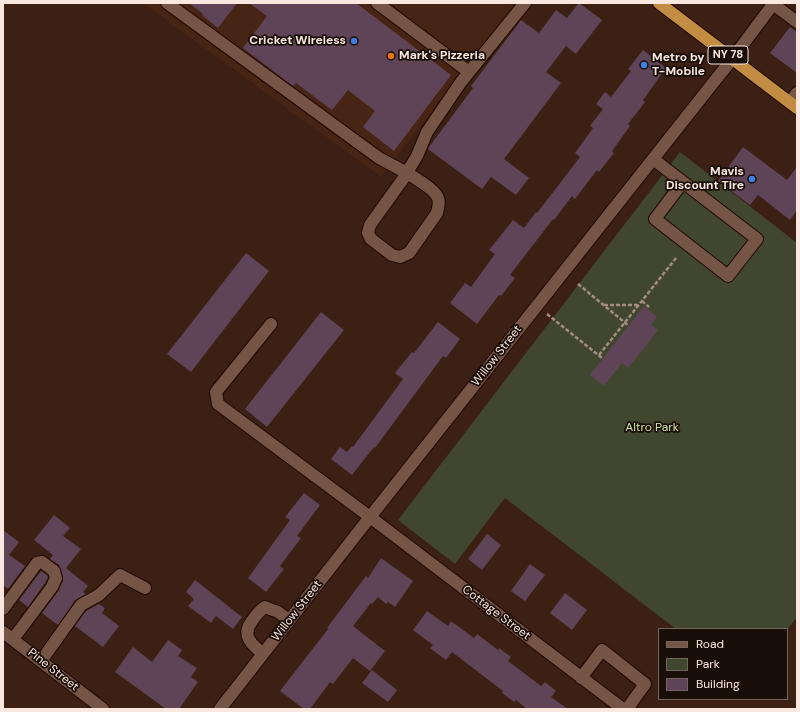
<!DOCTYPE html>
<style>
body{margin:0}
#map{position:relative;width:800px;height:712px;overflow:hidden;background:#3b2013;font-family:"DM Sans",sans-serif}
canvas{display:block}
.frame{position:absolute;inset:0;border:4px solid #fae7df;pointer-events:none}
.legend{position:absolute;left:658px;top:628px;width:130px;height:72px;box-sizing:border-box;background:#190d08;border:1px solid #73645e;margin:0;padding:5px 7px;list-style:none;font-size:12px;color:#fae7df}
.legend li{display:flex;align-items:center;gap:8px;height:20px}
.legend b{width:20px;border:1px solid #73645e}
</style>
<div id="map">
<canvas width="800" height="712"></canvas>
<div class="frame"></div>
<ul class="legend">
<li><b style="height:5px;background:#745546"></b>Road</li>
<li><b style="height:11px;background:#40472e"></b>Park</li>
<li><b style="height:11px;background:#5f4458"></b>Building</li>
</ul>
</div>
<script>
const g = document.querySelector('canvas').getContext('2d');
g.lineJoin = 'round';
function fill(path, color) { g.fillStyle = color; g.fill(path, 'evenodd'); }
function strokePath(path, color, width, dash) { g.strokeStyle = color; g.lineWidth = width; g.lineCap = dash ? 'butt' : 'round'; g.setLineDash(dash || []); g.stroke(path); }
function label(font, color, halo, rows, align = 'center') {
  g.font = font + ' "DM Sans",sans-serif'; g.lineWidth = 3.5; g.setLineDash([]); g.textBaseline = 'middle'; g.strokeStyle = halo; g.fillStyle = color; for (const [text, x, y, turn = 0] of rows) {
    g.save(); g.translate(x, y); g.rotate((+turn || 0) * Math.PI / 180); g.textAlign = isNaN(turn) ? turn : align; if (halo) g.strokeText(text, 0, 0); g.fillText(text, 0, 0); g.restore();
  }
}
fill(new Path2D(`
 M143 3H515L381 177Z`), '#472515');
fill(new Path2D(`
 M680 152 797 243V617L787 630 676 629 505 498 455 564 398 520Z`), '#40472e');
fill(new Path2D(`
 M189 3H237L218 28 202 15 203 14Z
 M249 3H356L451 75 394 151 363 127 375 111 348 90 332 110 296 83 293 86 243 48 267 16Z
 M579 3 602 20 576 54 566 46 546 72 561 83 504 159 529 178 516 195 491 177 482 189 428 149 429 147 473 88 471 86 521 20 539 33 556 10 567 18Z
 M790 27 797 32V73L770 53Z
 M643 50 666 68 643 100 645 102 628 124 630 126 612 151 614 153 599 172 597 170 575 199 572 196 554 220 553 219 510 275 515 278 501 296 499 295 477 324 450 303 465 283 471 287 495 254 489 250 513 220 524 228 536 212 537 213 580 157 575 153 593 128 590 126 603 109 596 104 605 92 611 97 631 71 628 69Z
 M743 147 787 180 797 167V210L790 220 758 195 750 205 718 181Z
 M246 253 269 271 191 372 167 354Z
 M644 306 657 317 651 325 658 330 628 368 622 363 604 386 590 375Z
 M321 312 344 330 267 427 245 409Z
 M438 322 460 339 446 358 443 356 375 448 374 447 352 475 331 459 340 447 347 452 352 446 353 447 403 379 395 373 412 352 414 353Z
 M304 493 320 505 297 536 301 538 280 566 284 569 266 592 248 578 290 520 285 517Z
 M54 515 70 528 63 536 81 549 66 568 88 586 83 592 86 594 75 600 58 625 42 613 59 590 63 581V576L59 565 50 559 53 555 34 540Z
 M3 530 19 542 9 555 25 566 8 589 3 585Z
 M487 534 501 545 482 570 468 559Z
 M381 558 413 581 395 607 388 602 386 604 378 597 372 604 371 603 353 626 385 651 370 671 353 658 333 684 330 682 310 709H304L280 691 328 629 327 628 366 576 368 578Z
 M530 564 545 575 525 601 511 591Z
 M41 571 47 575 48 577 45 583 28 607 19 600Z
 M195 580 242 617 233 629 216 616 211 623 188 606 194 599 186 592Z
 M565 593 587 610 572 630 550 613Z
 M99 604 105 608 102 613 119 626 103 647 75 626 86 611Z
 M427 611 448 626 451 621 474 638 477 634 498 650 499 648 511 657 508 661 541 686 545 682 556 691 551 697 568 709H527L516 700 514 702 502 693 503 691 452 652 446 660 430 648 433 645 413 630Z
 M168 640 182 650 178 656 197 668 191 677 198 682 179 709H166L115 672 133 647 152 662Z
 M372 670 397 690 388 702 362 683Z`), '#5f4458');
const minor = new Path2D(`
 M167 3 379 158C392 165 433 185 438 198 440 203 438 208 437 213L409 253 400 257 392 255 371 239 368 233 370 225 403 179 417 156 427 132 461 82 525 3
 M377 3 469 72
 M773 4 797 22
 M790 102 797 93
 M653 159 757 239 728 276 655 219 683 182
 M271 324 216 392 218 404 370 517 623 709
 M3 609 37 563 42 562 54 571 56 578 52 587 13 639
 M3 632 103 709
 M263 654C251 644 241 635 252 621 256 615 259 611 265 607L278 612 289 620
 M41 661 81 605 99 595 120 575 145 588
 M581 678 602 650 645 684 627 709
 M220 709 370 517 732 59 774 3`);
const highway = new Path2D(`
 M659 3 797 108`);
strokePath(minor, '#210801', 14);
strokePath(highway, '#210801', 14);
strokePath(new Path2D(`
 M578 284 629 326
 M642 301 649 307
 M604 305H639
 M547 314 602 358
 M599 355 676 258`), '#a38d83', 2.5, [4, 2]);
strokePath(minor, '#745546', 12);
strokePath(highway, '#c28d42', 12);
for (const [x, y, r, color] of [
 [354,41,4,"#3f7fe0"],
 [391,56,4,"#e8710a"],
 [644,65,4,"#3f7fe0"],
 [752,179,4,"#3f7fe0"]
]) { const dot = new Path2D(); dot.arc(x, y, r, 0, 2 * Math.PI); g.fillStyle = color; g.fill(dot); strokePath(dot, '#190d08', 1.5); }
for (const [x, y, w] of [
 [728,55,40]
]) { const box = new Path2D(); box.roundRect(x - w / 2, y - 9, w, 18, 3); g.fillStyle = '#190d08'; g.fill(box); strokePath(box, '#fae7df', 1); }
label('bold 11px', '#fae7df', null, [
 ["NY 78",728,55]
]);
label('bold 12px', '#fae7df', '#190d08', [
 ["Cricket Wireless",346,41],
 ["Mark's Pizzeria",399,56,"left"],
 ["Metro by",652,58,"left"],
 ["T-Mobile",652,72,"left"],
 ["Mavis",744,172],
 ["Discount Tire",744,186]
], 'right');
label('12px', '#fae7df', '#190d08', [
 ["Willow Street",497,356,-52],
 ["Willow Street",297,611,-52],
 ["Cottage Street",496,613,37],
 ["Pine Street",53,670,38]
]);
label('12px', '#d4e6a8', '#190d08', [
 ["Altro Park",652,428]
]);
</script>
